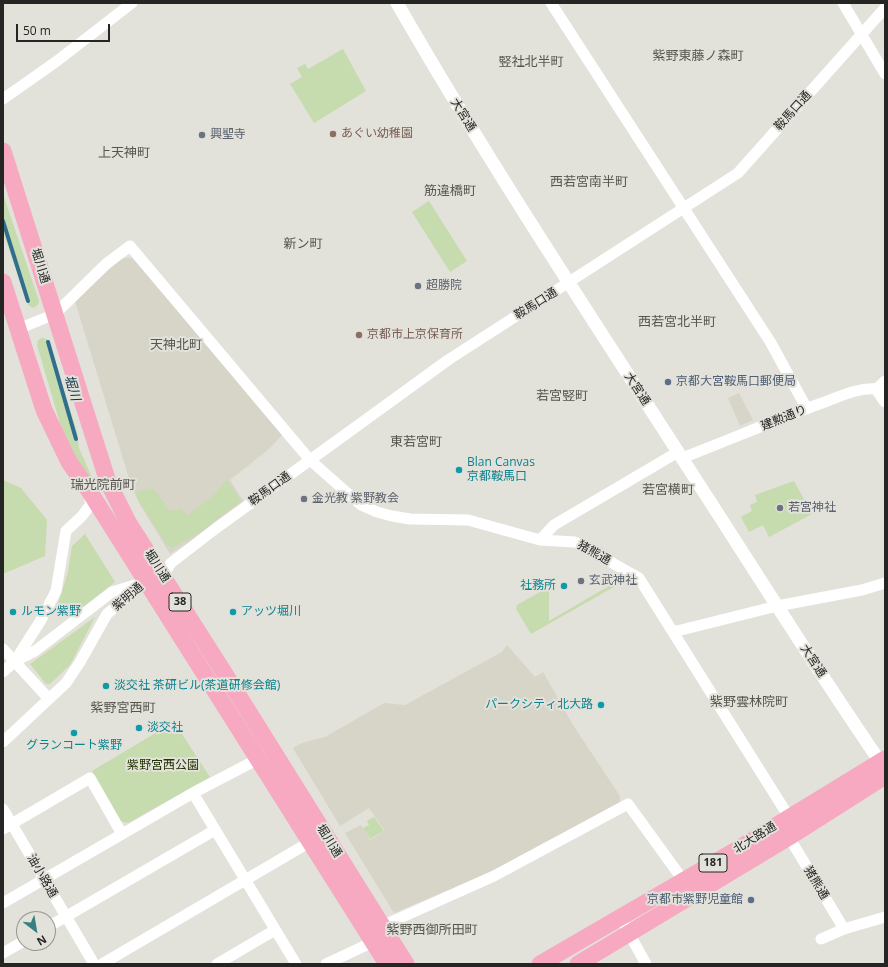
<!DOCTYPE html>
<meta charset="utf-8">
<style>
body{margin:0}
#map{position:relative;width:888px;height:967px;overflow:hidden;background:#e2e1da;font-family:"Open Sans",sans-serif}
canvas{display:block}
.frame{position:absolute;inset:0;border:4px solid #252523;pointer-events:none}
.north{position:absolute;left:16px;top:911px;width:40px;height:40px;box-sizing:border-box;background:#e2e1da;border:1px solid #969691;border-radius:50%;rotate:149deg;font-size:11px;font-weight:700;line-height:16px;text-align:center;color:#252523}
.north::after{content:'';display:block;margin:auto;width:14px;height:18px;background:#378081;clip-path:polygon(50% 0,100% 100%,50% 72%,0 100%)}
.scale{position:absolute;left:16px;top:24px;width:94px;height:18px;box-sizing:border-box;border:2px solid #252523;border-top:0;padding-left:5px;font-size:12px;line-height:14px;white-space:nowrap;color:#252523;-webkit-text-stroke:3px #e2e1da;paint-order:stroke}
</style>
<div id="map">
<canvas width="888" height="967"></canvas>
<div class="frame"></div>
<div class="north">N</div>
<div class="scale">50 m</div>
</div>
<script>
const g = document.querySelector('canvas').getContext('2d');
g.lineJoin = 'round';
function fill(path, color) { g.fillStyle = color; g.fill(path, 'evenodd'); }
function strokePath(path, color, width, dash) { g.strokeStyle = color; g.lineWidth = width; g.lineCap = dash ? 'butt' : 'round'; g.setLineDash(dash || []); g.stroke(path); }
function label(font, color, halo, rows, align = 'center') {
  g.font = font + ' "Open Sans","Noto Sans JP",sans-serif'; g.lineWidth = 4; g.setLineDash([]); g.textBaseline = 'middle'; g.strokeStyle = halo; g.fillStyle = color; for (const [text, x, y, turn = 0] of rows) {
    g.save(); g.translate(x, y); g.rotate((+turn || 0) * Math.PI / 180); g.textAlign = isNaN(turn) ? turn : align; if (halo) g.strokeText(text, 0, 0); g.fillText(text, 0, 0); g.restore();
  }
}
fill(new Path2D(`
 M122 258H132L283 434 270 448 230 480 244 502 205 532 170 554 139 503 131 485 75 301Z
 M739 393 753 420 740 426 728 398Z
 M507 645 535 677 543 672 573 725 620 796V802L493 871 394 913 345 833 361 825 370 840 385 831 369 808 340 826 293 748 302 743 325 737 384 703 405 705 502 652Z`), '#d7d5c8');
fill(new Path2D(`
 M343 49 366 91 314 123 290 84 302 77 297 68 305 64 308 69Z
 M3 194 39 301 38 305 33 308 28 305 3 232Z
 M429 201 467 261 450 272 412 212Z
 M42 338 47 339 50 344 77 432 79 448 100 496 65 440 37 345 38 340Z
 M3 480 21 488 47 520 45 556 3 574Z
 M227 480 241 501 202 531 172 548 166 544 136 496V492L151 488 156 491 170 511 181 509 187 516 216 493Z
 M794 481 812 514 769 537 763 525 749 532 741 517 752 511 750 505 757 502 755 495Z
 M85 534 115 582 69 618 58 604 68 572 72 546Z
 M626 576 628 579 531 634 516 609 517 605 549 587V621Z
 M95 617 70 665 50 684H46L30 664Z
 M174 722 210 777 128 823 120 821 92 771Z
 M374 817 384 831 370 839 363 828 369 825 367 821Z`), '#c6dbae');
strokePath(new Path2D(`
 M3 221 28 301
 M48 342 76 439`), '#316e8d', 4);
strokePath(new Path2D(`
 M551 3 771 343 807 409
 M843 3 885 74
 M3 99 57 61 132 3
 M18 329 55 314 106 264 130 246 310 460 361 505 377 512 392 516 410 519 468 520 540 540 575 542 639 578 789 817
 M682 458C729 440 775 420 822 403 839 397 858 387 877 389L885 381
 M540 540 554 525 678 452
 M163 575 171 563 215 529 448 360 738 173 885 8
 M673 632 777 606 862 590 885 583
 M3 649 49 699
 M15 661 41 620 56 591 66 531 82 516 91 504 88 492
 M3 672 15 661 35 651 112 592 142 583
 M3 742 66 683 80 662 107 614 146 582
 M193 793 296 964
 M3 809 94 964
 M3 829 90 778 122 834
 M789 837 844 929
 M3 903 193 793 264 756
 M620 917 646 964
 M48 927 215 830
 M821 939 844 929 885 917
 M3 953 24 941
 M102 964 315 839
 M217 964 275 930
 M326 964 373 942 382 926 494 876 628 804 683 880`), '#fff', 11);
strokePath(new Path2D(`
 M397 3C485 156 582 303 678 452 747 558 813 665 885 769
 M877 389 885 401`), '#fff', 13);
strokePath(new Path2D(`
 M3 151 108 482 128 522 225 674 406 964
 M3 282 44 410 69 462 88 489 387 964
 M540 964 738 849 885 759
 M578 964 789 837 885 776`), '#f7a9c1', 17);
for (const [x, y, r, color] of [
 [333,134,4,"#8d6e63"],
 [202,135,4,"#6b7280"],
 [418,286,4,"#6b7280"],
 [359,335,4,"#8d6e63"],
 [668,382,4,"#5c6f8a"],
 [459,470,4,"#0f9aa8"],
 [304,499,4,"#6b7280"],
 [780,508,4,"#6b7280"],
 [581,581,4,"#6b7280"],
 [564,586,4,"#0f9aa8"],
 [13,612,4,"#0f9aa8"],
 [233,612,4,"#0f9aa8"],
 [106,686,4,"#0f9aa8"],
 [601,705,4,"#0f9aa8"],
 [139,728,4,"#0f9aa8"],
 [74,733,4,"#0f9aa8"],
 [751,900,4,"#5c6f8a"]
]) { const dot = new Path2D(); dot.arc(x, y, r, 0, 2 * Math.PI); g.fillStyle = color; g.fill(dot); strokePath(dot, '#e2e1da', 1.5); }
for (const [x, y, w] of [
 [180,602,22],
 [713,863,28]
]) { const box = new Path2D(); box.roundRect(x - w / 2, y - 9, w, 18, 3); g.fillStyle = '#e2e1da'; g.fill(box); strokePath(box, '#252523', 1); }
label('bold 11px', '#252523', null, [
 ["38",180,602],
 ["181",713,863]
]);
label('12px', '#252523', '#e2e1da', [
 ["鞍馬口通",793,111,-48],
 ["大宮通",463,115,58],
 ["堀川通",40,266,73],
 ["鞍馬口通",536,304,-32],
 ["大宮通",637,389,57],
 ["建勲通り",784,418,-22],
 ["鞍馬口通",270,489,-36],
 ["猪熊通",594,553,29],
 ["堀川通",157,566,57],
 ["紫明通",128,597,-40],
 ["大宮通",813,661,57],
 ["北大路通",755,838,-32],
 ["堀川通",329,841,58],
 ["油小路通",42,876,60],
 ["猪熊通",816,883,59]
]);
label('12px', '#785e54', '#e2e1da', [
 ["あぐい幼稚園",341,134],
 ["京都市上京保育所",367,335]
], 'left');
label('12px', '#5b616d', '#e2e1da', [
 ["興聖寺",210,135],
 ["超勝院",426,286],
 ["金光教 紫野教会",312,499],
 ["若宮神社",788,508],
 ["玄武神社",589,581]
], 'left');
label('12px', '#4e5e75', '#e2e1da', [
 ["京都大宮鞍馬口郵便局",676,382],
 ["京都市紫野児童館",743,900,"right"]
], 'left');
label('12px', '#0d838f', '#e2e1da', [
 ["Blan Canvas",467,463],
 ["京都鞍馬口",467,477],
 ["社務所",556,586,"right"],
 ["ルモン紫野",21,612],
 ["アッツ堀川",241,612],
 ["淡交社 茶研ビル(茶道研修会館)",114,686],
 ["パークシティ北大路",593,705,"right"],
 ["淡交社",147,728],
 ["グランコート紫野",74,746,"center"]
], 'left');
label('12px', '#213400', '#e2e1da', [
 ["紫野宮西公園",163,766]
]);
label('13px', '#56554f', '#e2e1da', [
 ["紫野東藤ノ森町",698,56],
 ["竪社北半町",531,62],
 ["上天神町",124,153],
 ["西若宮南半町",589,182],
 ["筋違橋町",450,191],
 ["新ン町",303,244],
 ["西若宮北半町",677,322],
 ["天神北町",176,345],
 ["若宮竪町",562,396],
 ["東若宮町",416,442],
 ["瑞光院前町",103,485],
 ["若宮横町",668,490],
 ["紫野雲林院町",749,702],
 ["紫野宮西町",123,708],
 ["紫野西御所田町",432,930]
]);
label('italic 13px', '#093143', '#e2e1da', [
 ["堀川",72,388,74]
]);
</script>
